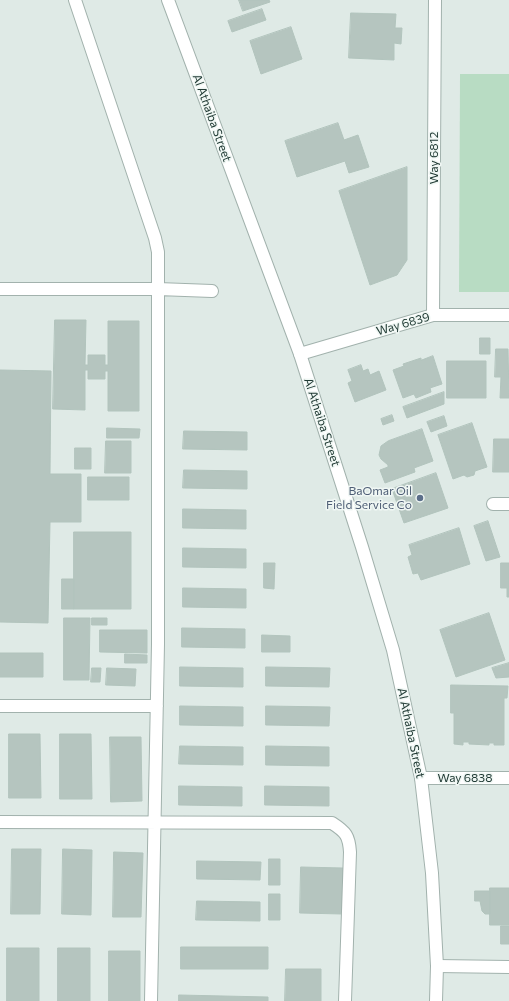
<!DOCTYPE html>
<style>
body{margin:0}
canvas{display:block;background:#dfeae6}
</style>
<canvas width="509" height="1001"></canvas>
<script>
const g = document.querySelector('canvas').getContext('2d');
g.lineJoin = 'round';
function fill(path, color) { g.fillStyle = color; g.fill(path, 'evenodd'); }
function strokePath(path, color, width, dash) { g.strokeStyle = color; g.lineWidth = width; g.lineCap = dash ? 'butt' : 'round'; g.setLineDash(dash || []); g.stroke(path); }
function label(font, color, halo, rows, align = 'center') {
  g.font = font + ' Commissioner,sans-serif'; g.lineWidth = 3; g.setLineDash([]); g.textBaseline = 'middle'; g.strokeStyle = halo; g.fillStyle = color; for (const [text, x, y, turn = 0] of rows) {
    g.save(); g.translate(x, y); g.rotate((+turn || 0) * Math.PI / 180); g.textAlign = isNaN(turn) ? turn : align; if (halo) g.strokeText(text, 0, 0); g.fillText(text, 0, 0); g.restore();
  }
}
fill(new Path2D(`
 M460 74H509V292H459Z`), '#b8dcc3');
const building = new Path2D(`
 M239 0H269L270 2 243 11Z
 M262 9 266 20 232 32 228 21Z
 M351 13 396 14 395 28H402L401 44 394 43V60L349 58Z
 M291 27 302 59 261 74 250 41Z
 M338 123 344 140 358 135 369 167 349 173 345 161 297 177 285 141Z
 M407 167V260L397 275 370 285 339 191Z
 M55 320H86L85 365H88V355H105V365H108V321H139V411H108V371H105V379H88V370H85V410L53 409Z
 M480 338H490V354H480Z
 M496 349H508L509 398H500L501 377H495Z
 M433 356 442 384 430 388 431 392 416 398 414 394 403 398 393 370 404 366 403 364 421 358V360Z
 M447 361H486V398H447Z
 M361 365 363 371 368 369 370 375 379 371 386 390 355 402 348 383 352 381 348 370Z
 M0 370 51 371 50 474H81V522H50L48 623 0 622Z
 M444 392V404L407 418 403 407Z
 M392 415 394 421 383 425 381 419Z
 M444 416 447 426 431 432 427 422Z
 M472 423 487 467 475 471 474 475 467 477 464 475 453 479 438 435Z
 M107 428 140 429 139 438H107Z
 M422 429 433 461 414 468 415 472 385 483 380 470 388 467V465L381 459 379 455 381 446 388 441Z
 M184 431 247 432V450L183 449Z
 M494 439H509V472H493Z
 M106 441H131V473H105Z
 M75 448H91V469H75Z
 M184 470 247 471V489L183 488Z
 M436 473 448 508 404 523 392 489Z
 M88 477H129V500H88Z
 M183 509 246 510V529L183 528Z
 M488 521 500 557 486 561 474 526Z
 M459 528 470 564 421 580 418 573 413 574 408 557 412 555 409 545Z
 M74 532H131V609H74Z
 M183 548 246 549V568L183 567Z
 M264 563H275L274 589 264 588Z
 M501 563H509V597H507V588H501Z
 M62 579H74V609H62Z
 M183 588 246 589V608L183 607Z
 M489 613 505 660 456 677 440 630Z
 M64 618H90L89 680H64Z
 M92 618H107V625H92Z
 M182 628 245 629V648L182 647Z
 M100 630H147V653L100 652Z
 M262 635 290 636V652H262Z
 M0 653H43V677H0Z
 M125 654 147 655V663H125Z
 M509 663V677L496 678 492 668Z
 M180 667 243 668V687L180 686Z
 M266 667 330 668 329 687 266 686Z
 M92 668H101L100 682H91Z
 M107 668 136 669 135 686 106 685Z
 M451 685 508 686 507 698H504V745H494V743H489V745L469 744V742H463V745L454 744V713H451Z
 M180 706 243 707V726L180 725Z
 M266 706 330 707 329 726 266 725Z
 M9 734H40L41 798H9Z
 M60 734H91L92 799H60Z
 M110 737H141L142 801 111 802Z
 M180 746 243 747V765L179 764Z
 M266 746 329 747V766L266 765Z
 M179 786 242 787V806L179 805Z
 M265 786 329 787V806L265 805Z
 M12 849H41L40 914H11Z
 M63 849 92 850 91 915 62 914Z
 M114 852 143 853 141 917H113Z
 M269 859H280V885H269Z
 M197 861 261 862 260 880 197 879Z
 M301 867 343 868 342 914 300 913Z
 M490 888H509V925H490Z
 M475 891H490V914H485L482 911 480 901H475Z
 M269 894H280V920H269Z
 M197 901 260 902V921L196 920Z
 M501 926H509V944H501Z
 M181 947H268V969H181Z
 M7 948H39V1001H7Z
 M58 948H90V1001H58Z
 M109 951H140V1001H109Z
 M286 969H321V1001H285Z
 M179 995 268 997V1001H179Z`);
fill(building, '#b5c5bf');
strokePath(building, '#b2c4bd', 1);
const minor = new Path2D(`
 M75 0 155 238 158 252V644L151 1001
 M0 289H158L212 291
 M433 315 435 0
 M300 354 433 315H509
 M493 504H509
 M0 706H157
 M421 778H509
 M0 822 332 823C346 832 349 836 350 852L345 1001
 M437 966 509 967`);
const tertiary = new Path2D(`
 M168 0 300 354 362 547 393 650 421 778 432 873 437 966 436 1001`);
strokePath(minor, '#a2b2ad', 14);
strokePath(tertiary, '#a2b2ad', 14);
strokePath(minor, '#fff', 12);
strokePath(tertiary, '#fff', 12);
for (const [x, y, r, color] of [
 [420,498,4,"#5c6f8a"]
]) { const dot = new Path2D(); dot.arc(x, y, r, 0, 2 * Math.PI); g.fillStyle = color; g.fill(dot); strokePath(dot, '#f0f7f4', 1.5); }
label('12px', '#203a34', '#f0f7f4', [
 ["Al Athaiba Street",212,118,70],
 ["Way 6812",434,158,-90],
 ["Way 6839",403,324,-16],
 ["Al Athaiba Street",322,422,72],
 ["Al Athaiba Street",411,733,78],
 ["Way 6838",465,778]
]);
label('12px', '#4e5e75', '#f0f7f4', [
 ["BaOmar Oil",412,491],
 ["Field Service Co",412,505]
], 'right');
</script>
